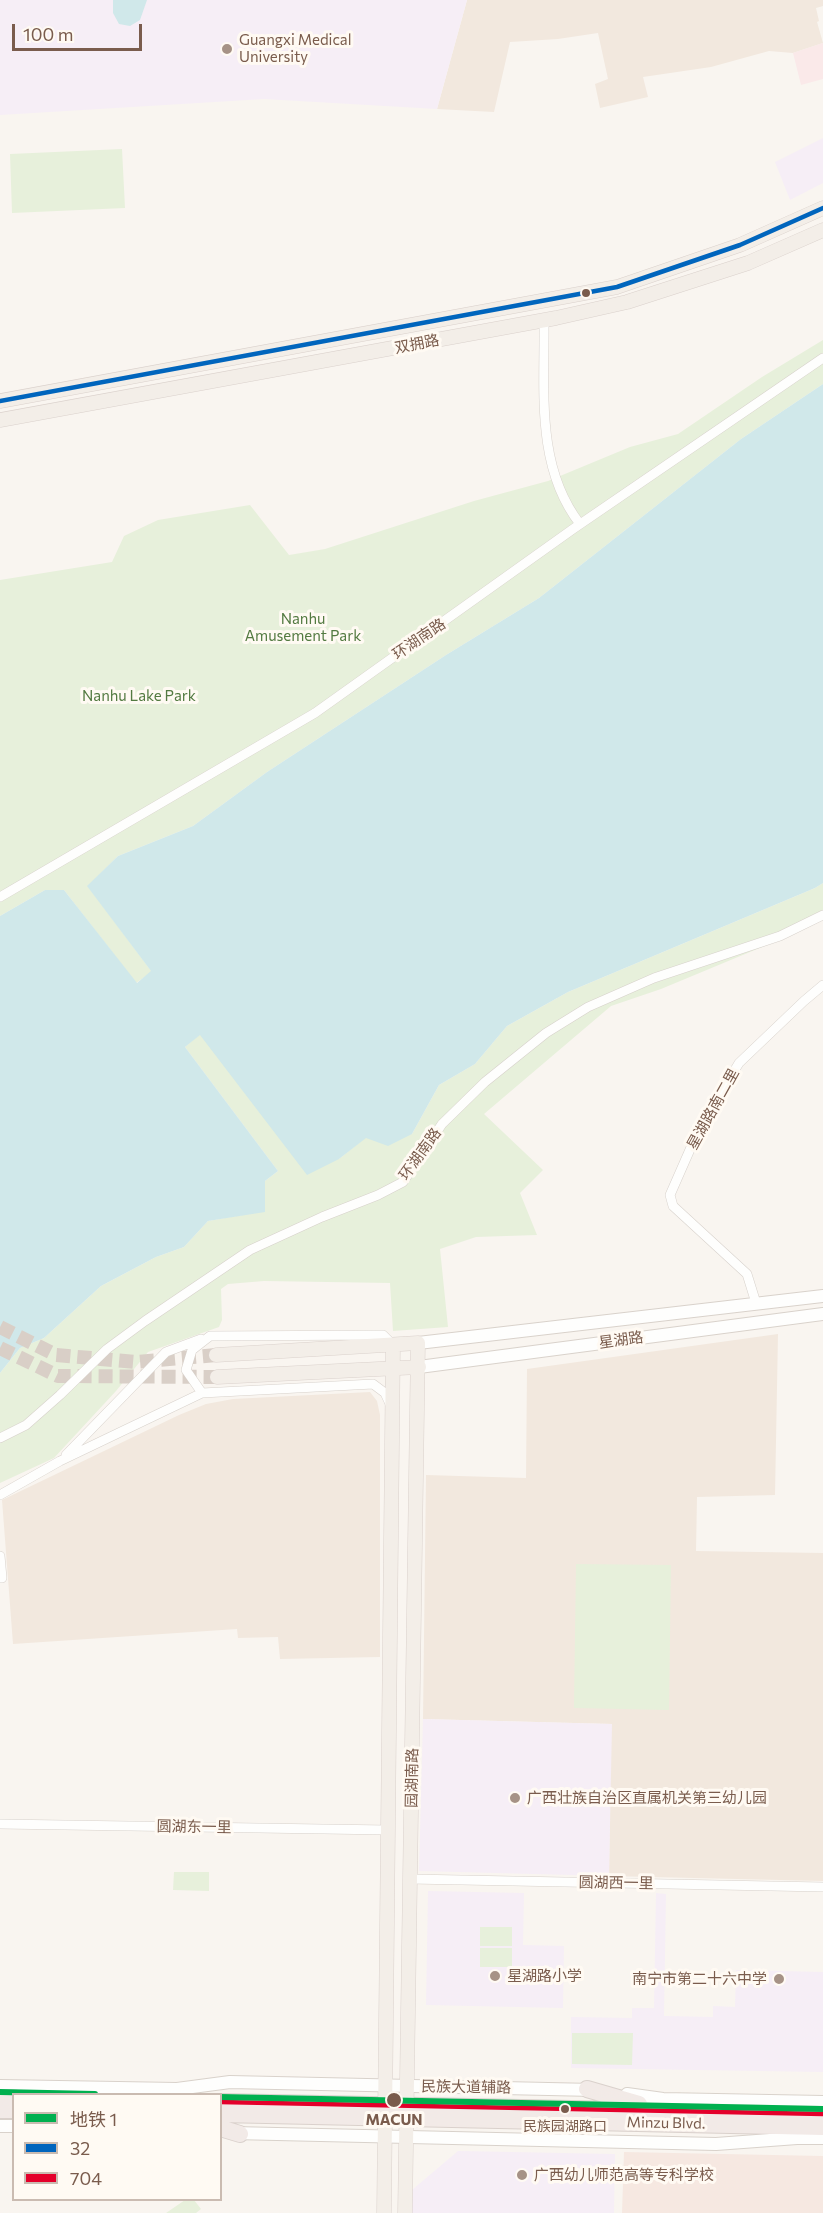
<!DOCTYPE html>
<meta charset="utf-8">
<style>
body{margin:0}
#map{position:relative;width:823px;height:2213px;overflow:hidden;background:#f9f5f0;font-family:Commissioner,"Noto Sans SC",sans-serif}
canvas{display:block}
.legend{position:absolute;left:12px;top:2093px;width:210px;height:108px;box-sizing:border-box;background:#fffaf3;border:2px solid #cabbb1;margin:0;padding:8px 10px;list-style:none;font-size:18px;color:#7a5c4d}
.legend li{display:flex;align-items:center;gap:12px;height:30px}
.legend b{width:30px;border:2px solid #cabbb1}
.scale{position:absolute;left:12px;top:24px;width:130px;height:27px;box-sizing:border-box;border:3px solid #7a5c4d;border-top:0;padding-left:8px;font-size:18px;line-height:21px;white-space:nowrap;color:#7a5c4d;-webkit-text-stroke:4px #fffaf3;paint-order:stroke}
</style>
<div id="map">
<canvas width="823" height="2213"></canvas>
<ul class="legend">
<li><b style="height:8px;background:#00b04f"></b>地铁 1</li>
<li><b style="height:8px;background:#0065bd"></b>32</li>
<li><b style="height:8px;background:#e4002b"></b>704</li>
</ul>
<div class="scale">100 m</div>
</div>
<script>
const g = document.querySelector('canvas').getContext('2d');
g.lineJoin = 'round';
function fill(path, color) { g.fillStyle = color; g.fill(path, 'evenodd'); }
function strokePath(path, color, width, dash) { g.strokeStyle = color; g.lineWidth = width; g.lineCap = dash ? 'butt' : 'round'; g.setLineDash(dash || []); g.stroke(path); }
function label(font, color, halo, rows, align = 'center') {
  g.font = font + ' Commissioner,"Noto Sans SC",sans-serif'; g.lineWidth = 6; g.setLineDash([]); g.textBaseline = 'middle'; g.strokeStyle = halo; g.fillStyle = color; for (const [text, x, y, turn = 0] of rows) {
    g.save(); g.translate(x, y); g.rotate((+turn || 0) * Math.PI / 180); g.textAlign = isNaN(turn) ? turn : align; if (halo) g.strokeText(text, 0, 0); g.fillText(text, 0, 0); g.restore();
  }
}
fill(new Path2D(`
 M467 0H823V6L816 8 819 21 817 22 823 43 793 53 769 51 711 67 643 77 648 97 600 108 595 84 608 79 598 33 558 39 510 42 494 112 437 109Z
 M778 1334 775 1495 697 1497 696 1551 823 1553V1881L609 1876 611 1724 423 1719 426 1475 526 1478 527 1369Z
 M370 1392 377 1401 380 1415V1657L280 1659 278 1637 238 1638 237 1629 13 1644 2 1500 179 1415 206 1404 233 1399Z`), '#f2e8de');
fill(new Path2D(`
 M624 2152 823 2156V2213H622Z`), '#f6e8e1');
fill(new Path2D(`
 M0 0H467L437 109 264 99 0 115Z
 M823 138V183L790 200 775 162Z
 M423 1719 612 1724 609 1876 419 1871Z
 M428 1891 524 1893 523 1945 564 1946 563 2008 426 2005Z
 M656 1893 666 1894 664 2016 713 2017V2006L735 2007 736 1970 823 1972V2072L571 2068V2017L632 2018V2008H654Z
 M458 2151 615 2154 614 2213H412V2190Z`), '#f6eef6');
fill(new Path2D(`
 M823 43V79L801 85 793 53Z`), '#fae9e9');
fill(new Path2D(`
 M122 149 125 208 12 213 10 154Z
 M823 340V384L741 439 539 598 446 655 267 772 193 826 118 856 88 886 152 972 136 983 64 890H45L0 916V580L112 562 124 536 158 520 250 505 289 555 325 549 474 501 548 481 630 447 678 434 762 377Z
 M823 883V918L774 942 661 989 611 1006 484 1114 543 1170 520 1193 537 1235 476 1237 440 1249 448 1327 393 1331 390 1283 264 1281 228 1284 221 1289 222 1320 219 1327 148 1352 116 1391 54 1458 0 1483V1373L20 1348 44 1338 101 1286 156 1257 184 1247 208 1221 265 1211V1181L278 1171 185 1047 200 1034 339 1159 366 1137 412 1134 439 1085 475 1064 507 1026 568 992 815 888Z
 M576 1564 671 1565 669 1710 574 1708Z
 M174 1872H209V1891L173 1890Z
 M480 1927H512V1946H480Z
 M480 1948H512V1967H480Z
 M572 2033H633L632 2065 572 2064Z
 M185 2200H194L201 2209 196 2213H166Z`), '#e7f0db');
fill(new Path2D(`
 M113 0H147L140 20 130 26 119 24 113 13Z
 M823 384V883L815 888 568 992 507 1026 475 1064 439 1085 412 1134 388 1146 366 1138 339 1159 307 1175 200 1035 185 1047 278 1171 265 1181V1212L208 1221 184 1247 156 1257 101 1286 44 1338 20 1348 0 1373V916L45 890H64L137 983 151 971 87 886 118 856 193 826 267 772 446 655 539 598 741 439Z`), '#d0e8ea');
strokePath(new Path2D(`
 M0 1327 56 1355 136 1362 216 1355
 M0 1348 58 1376 217 1377`), '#d9cfc7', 14, [14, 7]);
const street = new Path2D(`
 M544 320C545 389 535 466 580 524
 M0 897 315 713 573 529 823 358
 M756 1303 747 1274 673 1206 670 1195 699 1129 739 1063 804 1001 823 985
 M391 1406 385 1393 373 1384 202 1393 186 1370 192 1350 210 1336 383 1335 393 1345
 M0 1438 26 1425 60 1395 107 1349 145 1321 250 1250 322 1217 378 1195 403 1182 442 1124 485 1082 546 1033 588 1007 654 978 780 936 823 915
 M66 1455 166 1352 201 1339
 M0 1495 60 1461 202 1393
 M0 1556 2 1578H0
 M0 1824 388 1830
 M410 1879 823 1887`);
const secondary = new Path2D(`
 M418 1343 823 1296
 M419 1367 823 1314
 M0 2086 177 2089 230 2082 594 2090
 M627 2094 663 2099 823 2102
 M0 2126H14
 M233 2133 716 2144 797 2138H823`);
const primary = new Path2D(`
 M0 401 617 287 740 245 823 208
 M0 420 556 318 627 302 748 263 823 230
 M216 1355 418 1343 405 2213
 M217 1377 419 1367
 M384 2213 393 1345`);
const highway = new Path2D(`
 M587 2089 639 2104
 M0 2097H14
 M220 2102 823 2114
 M0 2110H14
 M220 2114 823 2127
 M220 2128 240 2134`);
strokePath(street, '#d7d1cb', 10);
strokePath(secondary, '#d9d2cb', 14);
strokePath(primary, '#dad1cc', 15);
strokePath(highway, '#dad1cc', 18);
strokePath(street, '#fefefd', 9);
strokePath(secondary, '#fefefd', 12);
strokePath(primary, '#f3eee8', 14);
strokePath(highway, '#f2eae7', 16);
strokePath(new Path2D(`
 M0 401 617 287 740 245 823 208`), '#0065bd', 4.5);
strokePath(new Path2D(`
 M220 2102 823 2114`), '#e4002b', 4.5);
strokePath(new Path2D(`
 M0 2092 95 2094
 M220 2097 823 2109`), '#00b04f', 6);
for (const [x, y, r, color] of [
 [227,49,6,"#a69286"],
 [586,293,5,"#7a5c4d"],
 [515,1798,6,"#a69286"],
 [495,1976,6,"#a69286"],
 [779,1979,6,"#a69286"],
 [394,2100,8,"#7a5c4d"],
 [565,2109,5,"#7a5c4d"],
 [522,2175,6,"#a69286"]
]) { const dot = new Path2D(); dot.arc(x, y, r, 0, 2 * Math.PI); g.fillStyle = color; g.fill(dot); strokePath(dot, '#fffaf3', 2); }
label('14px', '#7a5c4d', '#fffaf3', [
 ["民族园湖路口",565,2126]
]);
label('15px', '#7a5c4d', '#fffaf3', [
 ["Guangxi Medical",239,40],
 ["University",239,57],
 ["广西壮族自治区直属机关第三幼儿园",527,1798],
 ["星湖路小学",507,1976],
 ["南宁市第二十六中学",767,1979,"right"],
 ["广西幼儿师范高等专科学校",534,2175]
], 'left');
label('15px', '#7a5c4d', '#fffaf3', [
 ["双拥路",417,344,-11],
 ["环湖南路",419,639,-34],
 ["星湖路南二里",713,1109,-61],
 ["环湖南路",420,1154,-54],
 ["星湖路",621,1340,-8],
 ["园湖南路",412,1778,-89],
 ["圆湖东一里",194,1827,1],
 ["圆湖西一里",616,1883,1],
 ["民族大道辅路",466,2087,1],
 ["Minzu Blvd.",666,2123,1]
]);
label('15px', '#537a41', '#fffaf3', [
 ["Nanhu",303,619],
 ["Amusement Park",303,636],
 ["Nanhu Lake Park",139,696]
]);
label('bold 15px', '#7a5c4d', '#fffaf3', [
 ["MACUN",394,2120]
]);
</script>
